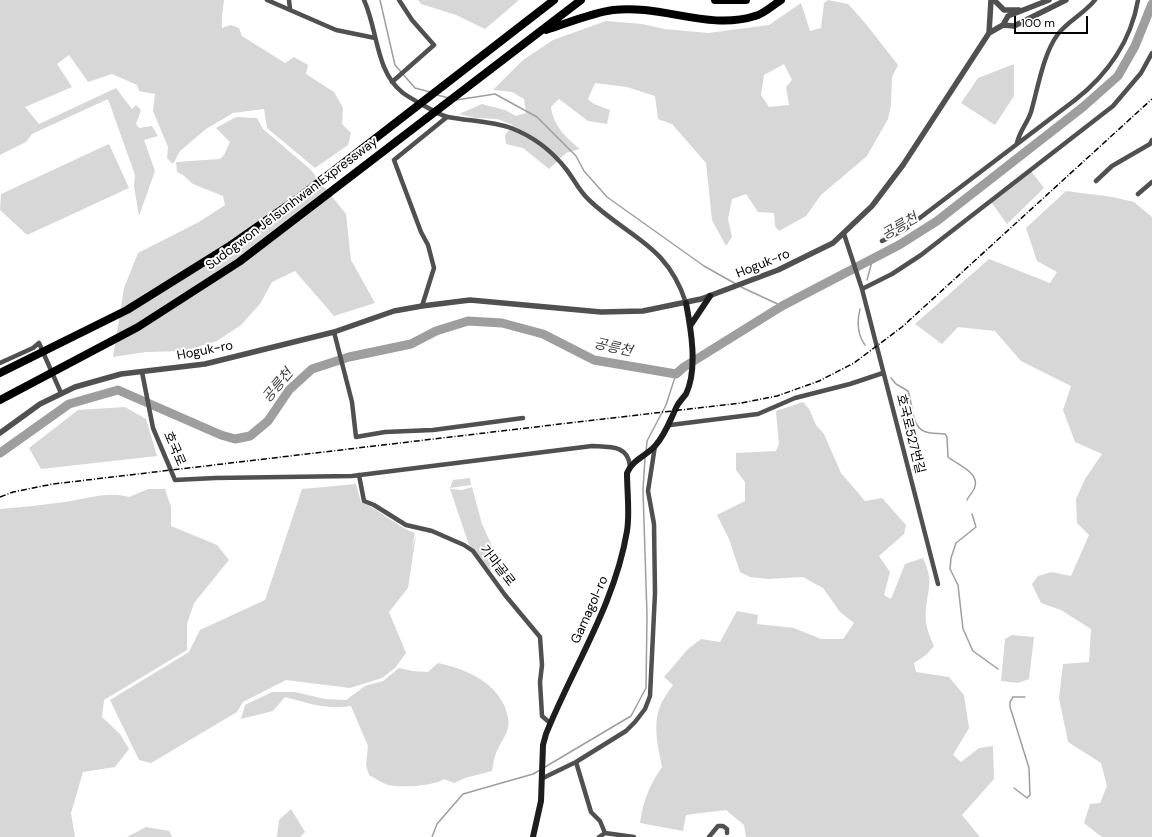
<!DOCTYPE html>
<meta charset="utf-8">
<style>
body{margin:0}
#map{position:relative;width:1152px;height:837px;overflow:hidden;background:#fff;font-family:"DM Sans",sans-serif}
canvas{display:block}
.scale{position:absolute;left:1014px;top:16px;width:74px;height:18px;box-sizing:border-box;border:2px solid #000;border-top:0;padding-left:5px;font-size:12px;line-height:14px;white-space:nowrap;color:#000;-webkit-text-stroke:3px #fff;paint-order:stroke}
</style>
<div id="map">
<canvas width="1152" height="837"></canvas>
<div class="scale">100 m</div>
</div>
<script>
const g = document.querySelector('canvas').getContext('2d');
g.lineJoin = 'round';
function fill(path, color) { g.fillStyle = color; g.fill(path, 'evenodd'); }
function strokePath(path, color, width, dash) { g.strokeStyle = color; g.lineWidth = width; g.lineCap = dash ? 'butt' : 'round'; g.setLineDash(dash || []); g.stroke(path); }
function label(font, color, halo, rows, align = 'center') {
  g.font = font + ' "DM Sans","Noto Sans KR",sans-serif'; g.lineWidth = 4; g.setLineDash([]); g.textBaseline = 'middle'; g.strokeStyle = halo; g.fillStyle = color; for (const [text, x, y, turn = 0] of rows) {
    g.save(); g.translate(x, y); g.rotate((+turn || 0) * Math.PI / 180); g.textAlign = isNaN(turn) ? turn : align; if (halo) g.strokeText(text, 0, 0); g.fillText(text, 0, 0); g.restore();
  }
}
fill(new Path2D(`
 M0 0H224L222 16V28L231 25 239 28 242 36 285 63 294 57 308 65 306 74 334 92 343 108 342 124 351 133 348 145 315 168 267 128 264 109 233 113 206 129 180 151 173 164 167 158 168 147 153 111 155 94 139 91 137 85 112 74 88 82 69 55 57 64 72 87 25 107 39 124 116 88 132 109 136 105 141 110 136 124 139 128 152 126 158 136 144 140 155 171 139 216 134 186 135 175 108 99 32 134 26 142 0 155Z
 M418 0H519L485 29 456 15 421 4Z
 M828 0 848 4 866 24 898 65 892 77 891 105 888 119 867 156 821 195 806 216 779 231 775 226 774 213 758 212 746 194 732 199 728 219 732 237 726 246 712 220 706 163 672 124 658 119 655 96 627 87 595 83 588 99 594 104 610 110 607 124 588 121 559 99 551 107C553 125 566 138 580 149L566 153 549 169 523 148 506 144 505 135 513 125 497 119 475 118 459 114 482 104 505 110 516 116 526 113 524 99 512 92 493 90 523 60 553 40 606 21 642 24 664 29 708 33 769 25 801 3 810 31 821 28 824 3ZM784 64 792 80 786 87 789 105 769 107 761 95 764 75Z
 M1014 64V96L995 125 961 103 978 78Z
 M236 117 257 118 263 129 310 169 346 214 351 260 375 303 334 316 295 271 272 282 260 304 241 325 217 341 185 351 146 352 113 357 124 288 138 253 199 222 225 205 223 196 193 184 183 175 177 172 176 162 220 159 224 155 230 142 216 128Z
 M109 144 129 188 27 235 0 210 1 194Z
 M1031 171 1044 188 1007 224 991 202Z
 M1066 191 1113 197 1134 202 1152 217V837H1102L1084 823 1090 804 1100 803 1107 786 1101 763 1068 742 1059 698 1063 664 1089 662 1091 629 1061 610 1041 603 1032 584 1038 576 1051 572 1071 576 1089 535 1077 523 1076 499 1085 479 1102 454 1075 442 1063 410 1071 386 1021 361 995 331 958 327 942 344 915 324 989 259 1050 283 1057 272 1037 261 1026 228Z
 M803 402 809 409 816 425 824 434 841 473 865 501 882 498 906 525 904 534 879 556 890 572 884 595 891 599 905 564 923 558C934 582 928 586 926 610 924 623 929 635 934 646L926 655 914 663 916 672 949 677 964 695 969 728 953 755 961 762 979 748 993 746 994 779 962 815 980 837H746L744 825 726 810 686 815 683 831 640 823C643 801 650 784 662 767 658 746 652 724 661 704 664 697 669 691 673 685L664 677 688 649 701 639 720 642 737 611 758 615 757 624 794 628 821 639H843L854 623 840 612 823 588 803 577 768 579 750 577 740 572 729 539 717 515 745 501V482L736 470V453L776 451 779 444 776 411Z
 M125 407 146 419 157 456 41 469 29 448 78 410Z
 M470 478 471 485 450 488 453 480Z
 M356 484 361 502C381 510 395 526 415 533L412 548 416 535 408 588 389 612 406 653 395 668 382 678 350 688 286 680 243 702 237 712 151 763 139 760 110 700 189 652 200 630 265 600 302 489Z
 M472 487 482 524 498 559 490 560 491 571 469 545 450 489 462 490Z
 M148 489H165L171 507V526L217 545 229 560 194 603 187 624V650L104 700 102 717 120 734 129 749 115 767 83 772 71 813 75 837H0V509C22 507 43 505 65 502 87 499 107 491 129 497Z
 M1012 635 1034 637 1029 679 1018 683 1001 681 1005 639Z
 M438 663C465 669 493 680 505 707 507 714 510 721 508 728 506 736 499 745 496 753 494 758 493 765 492 771L465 778 454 783 444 779C435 786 400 788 388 785 382 783 375 778 369 775L366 765 368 746 351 706C328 710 307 703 285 697L273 711 241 719 245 705 272 692H295L325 699 346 700 365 686 383 681 399 668 412 671 428 672Z
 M291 809 305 832 300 837H275L277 836 279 820Z
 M146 827 169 831 172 837H127Z`), '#d7d7d7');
strokePath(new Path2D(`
 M380 0 395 65 415 88 430 92
 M437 95 449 98
 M456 100 495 94 537 117 576 156 584 171 607 197 704 266 736 284
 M867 280 873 258
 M741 287 782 306
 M860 309C857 321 857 334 865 345
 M891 378 896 384 908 391C913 404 911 428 926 432 932 434 939 433 945 434L947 437 948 457C956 464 979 472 975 486 974 492 969 495 967 500
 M646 452 647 441 666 405 676 374
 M972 514 976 527 956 543 951 558 950 569 958 585 963 629 973 651 998 669
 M545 767 631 716 646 688 647 615 643 490 645 458
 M1014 788 1027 798 1030 795 1029 768 1010 707V702L1013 697H1025
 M432 837 437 824 463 794 533 774 540 770`), '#9e9e9e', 1.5);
strokePath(new Path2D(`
 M0 453 69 404 118 390 221 435 235 439 250 436 268 421 289 390 312 369 349 357 411 344 436 331 468 321 502 323 543 334 594 360 676 374 684 367 782 306 899 245 937 221 1083 107 1118 76 1135 46 1152 4`), '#9e9e9e', 9);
strokePath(new Path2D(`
 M267 0 336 30 375 38
 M289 0 290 9
 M364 0C378 30 375 71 403 93 410 98 441 116 448 117 469 121 491 121 511 128 532 136 552 151 566 169 574 179 579 191 589 200 629 238 667 244 686 303
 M392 82 434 45 412 20 399 0
 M1017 143C1020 130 1027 124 1031 112 1038 88 1043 54 1058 34 1068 21 1085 13 1095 0
 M1096 181 1112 166 1150 144 1152 140
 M1138 194 1152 182
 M844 234 862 289 938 584
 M882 241 904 230 1075 100C1107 75 1131 41 1138 0
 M862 289 892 274 921 255 1113 106 1141 73 1152 53
 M422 306 434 268 428 245 421 232 394 160 447 117
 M334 332 352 402 356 437 385 432 433 430 523 418
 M0 363 33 348 39 343 61 393
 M142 372 153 428 175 480 215 478 352 476 592 446C610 447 628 445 630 466
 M670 425 758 414 795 398 850 384 883 373
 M359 475 364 501 374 505 406 525 432 531 464 545 473 551 505 595 540 637 542 665 540 682 542 716 550 723
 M576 762 591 812 600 821 605 833 599 837
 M543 778 576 762 626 731 635 722 645 709 650 696 655 593 654 524 648 491 655 446
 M605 833 634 837
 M709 837 718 826H723L727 829V833`), '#505050', 4.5);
strokePath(new Path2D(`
 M994 0 1004 10H1019
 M1003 25 1014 26 1066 0
 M989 33 991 0
 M0 433 40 404 75 387 121 374 205 364 334 332 394 311 422 306 470 300 601 312 643 311 701 299 778 270 833 243 872 206 903 165 989 33 1003 25 1008 16 1049 0`), '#505050', 5.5);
strokePath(new Path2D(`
 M690 326 710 296
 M533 837 541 801 543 745 546 734C573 667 615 604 627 531 630 513 627 492 627 473 632 460 646 456 655 446 666 434 670 420 677 406 679 402 683 398 686 394 698 369 691 329 686 303`), '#1d1d1d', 6);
strokePath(new Path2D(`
 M715 0H746
 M546 30C568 23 591 13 613 10 661 4 709 31 755 16 764 14 773 5 781 0
 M0 373 127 310 228 247 301 196 554 0
 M0 400 138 327 239 262 581 0`), '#000', 8);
strokePath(new Path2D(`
 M0 497 13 492 53 484 569 423 741 403 777 396 819 381 854 363 902 327 1152 99`), '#000', 1.5, [6, 2, 1, 2]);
label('13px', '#000', '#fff', [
 ["Sudogwon Je1sunhwan Expressway",292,204,-37],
 ["Hoguk-ro",763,264,-22],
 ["Hoguk-ro",205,351,-11],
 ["호국로527번길",910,434,76],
 ["호국로",174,449,67],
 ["가마골로",497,566,52],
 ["Gamagol-ro",590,610,-66]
]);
label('italic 14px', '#3f3f3f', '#fff', [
 ["공릉천",900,227,-30],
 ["공릉천",613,348,13],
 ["공릉천",278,386,-50]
]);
</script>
